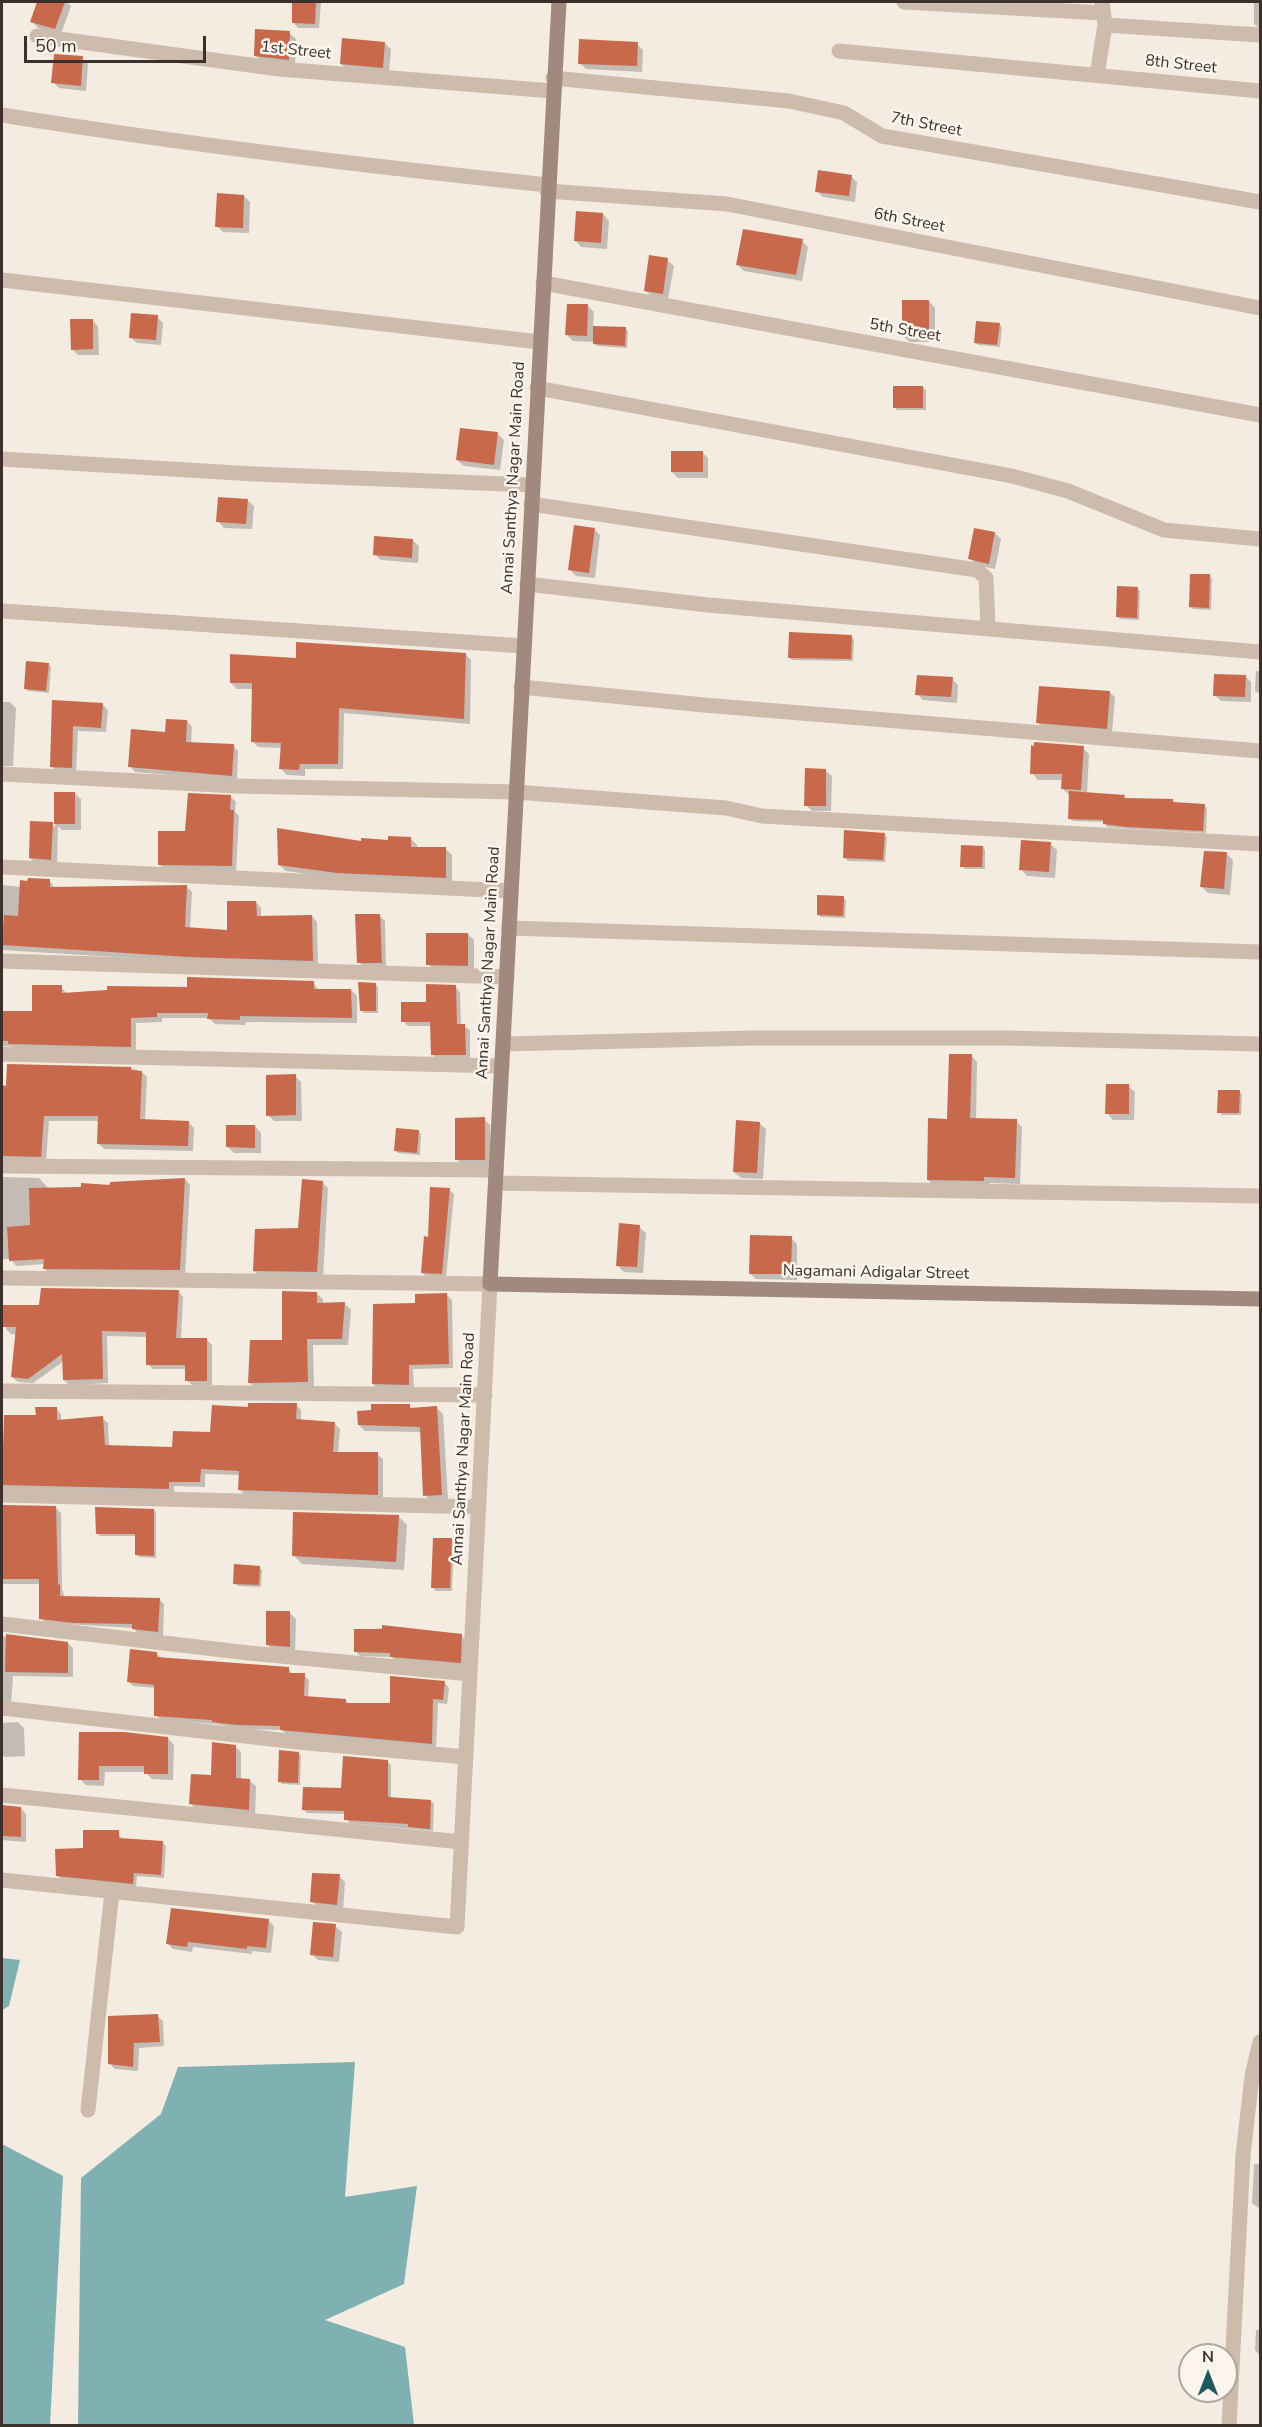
<!DOCTYPE html>
<style>
body{margin:0}
#map{position:relative;width:1262px;height:2427px;overflow:hidden;background:#f4ebe1;font-family:"Nunito Sans",sans-serif}
canvas{display:block}
.frame{position:absolute;inset:0;border:3px solid #3b302b;pointer-events:none}
.north{position:absolute;left:1178px;top:2343px;width:60px;height:60px;box-sizing:border-box;background:#fbf5ee;border:2px solid #aea6a0;border-radius:50%;rotate:0deg;font-size:16px;font-weight:700;line-height:24px;text-align:center;color:#3b302b}
.north::after{content:'';display:block;margin:auto;width:21px;height:27px;background:#1f5a5e;clip-path:polygon(50% 0,100% 100%,50% 72%,0 100%)}
.scale{position:absolute;left:24px;top:36px;width:182px;height:27px;box-sizing:border-box;border:3px solid #3b302b;border-top:0;padding-left:8px;font-size:18px;line-height:21px;white-space:nowrap;color:#3b302b;-webkit-text-stroke:4px #fbf5ee;paint-order:stroke}
</style>
<div id="map">
<canvas width="1262" height="2427"></canvas>
<div class="frame"></div>
<div class="north">N</div>
<div class="scale">50 m</div>
</div>
<script>
const g = document.querySelector('canvas').getContext('2d');
g.lineJoin = 'round';
function fill(path, color) { g.fillStyle = color; g.fill(path, 'evenodd'); }
function strokePath(path, color, width, dash) { g.strokeStyle = color; g.lineWidth = width; g.lineCap = dash ? 'butt' : 'round'; g.setLineDash(dash || []); g.stroke(path); }
function label(font, color, halo, rows, align = 'center') {
  g.font = font + ' "Nunito Sans",sans-serif'; g.lineWidth = 5; g.setLineDash([]); g.textBaseline = 'middle'; g.strokeStyle = halo; g.fillStyle = color; for (const [text, x, y, turn = 0] of rows) {
    g.save(); g.translate(x, y); g.rotate((+turn || 0) * Math.PI / 180); g.textAlign = isNaN(turn) ? turn : align; if (halo) g.strokeText(text, 0, 0); g.fillText(text, 0, 0); g.restore();
  }
}
fill(new Path2D(`
 M2 1958 20 1960 9 2006 2 2010Z
 M355 2062 345 2197 417 2186 404 2284 325 2320 405 2347 414 2425H78L81 2178 161 2114 178 2067Z
 M2 2144 63 2176 50 2425H2Z`), '#7fb0b2');
fill(new Path2D(`
 M39 2H66L71 6 61 34 38 28 32 21Z
 M294 2H321L319 28H298L293 22Z
 M1254 2H1260V29L1254 24Z
 M289 33 296 39 295 65 261 61 255 55Z
 M384 43 391 49 389 73 347 70 341 64Z
 M637 44 643 50 642 72 586 69 580 63Z
 M82 58 88 64 86 91 59 88 53 82Z
 M851 176 857 182 855 202 823 197 817 191Z
 M244 196 250 202 249 233 223 232 217 226Z
 M603 214 609 221 607 249 581 247 575 240Z
 M802 241 808 247 802 281 744 271 738 265Z
 M667 260 674 266 668 299 651 296 645 290Z
 M929 301 935 308V342H910L903 336Z
 M588 306 594 312 593 327 625 328 628 331 627 348 597 346 594 342 573 341 567 335Z
 M157 317 163 323 161 345 137 343 130 337Z
 M92 320 98 326 99 355H78L72 349Z
 M999 324 1002 327 1000 347 978 345 976 343Z
 M923 388 926 390V410H897L895 407Z
 M498 434 504 440 500 470 464 466 457 460Z
 M702 452 708 458V478H678L672 472Z
 M247 500 254 506 252 529 224 528 218 521Z
 M594 529 600 535 595 578 576 576 569 569Z
 M995 533 1001 539 995 569 976 565 970 558Z
 M412 540 419 546 418 563 381 560 374 554Z
 M1210 576 1212 579 1211 610 1193 609 1190 607Z
 M1137 588 1140 591 1139 620 1120 619 1118 616Z
 M852 637 854 639 853 661 792 660 789 657Z
 M465 654 471 660 470 724 344 713 343 769H305V776L287 775 281 769 282 748 258 747 252 741 254 689H237L231 683 298 660Z
 M48 664 51 667 49 693 28 691 25 688Z
 M1256 671H1260V694L1255 691Z
 M1245 676 1251 682V702L1221 701 1215 695Z
 M952 679 958 685 957 703 923 700 917 694Z
 M1109 692 1115 697 1112 733 1042 727 1037 722Z
 M2 702H10L16 708 13 766H2Z
 M54 702 102 704 108 710 106 732 78 731 76 772 57 771 51 766Z
 M187 721 192 727 191 744 233 745 238 751 237 781 135 772 130 766 167 733Z
 M1083 748 1089 754 1087 794 1124 797 1127 799 1172 800 1175 803 1205 806 1207 809 1206 833 1131 829 1107 827 1104 822 1073 821 1070 819 1069 795 1063 789V780H1038L1032 773Z
 M825 770 832 776 831 811H812L806 805Z
 M55 793H74L81 799V830H62L58 826 57 865 36 864 30 858 52 824 55 827Z
 M231 797 236 802 235 812 239 816 236 871 164 869 159 864 187 833Z
 M884 834 887 837 885 862 848 861 845 858Z
 M410 838 417 845V849L445 848 452 855V884L344 879 286 871 279 865 362 843Z
 M1050 844 1057 850 1055 878 1027 876 1021 869Z
 M983 847 985 850V869H965L962 866Z
 M1227 854 1233 860 1230 895 1208 893 1202 887Z
 M49 880 55 888 187 887 192 892 190 929 229 932 256 902 261 908V917L312 916 317 922 318 966 194 962 2 950V885L21 887Z
 M843 898 846 900 845 918 821 917 818 915Z
 M379 915 385 921 386 968 364 967 359 962Z
 M468 934 474 940V972L434 970 428 964Z
 M313 982 319 991 351 990 357 996V1023L246 1022 245 1025 215 1024 209 1018H162V1022L136 1023V1053L15 1050 12 1046H2V1012H33L61 987 67 994Z
 M375 984 378 987V1013H364L362 1011Z
 M455 987 460 992 461 1025 470 1030V1060L437 1059 432 1054 431 1026H408L403 1021Z
 M971 1055 977 1062 976 1119 1016 1121 1022 1127 1020 1184 990 1183V1187L934 1186 928 1180Z
 M131 1068 142 1072 147 1077 145 1121 188 1122 194 1128 193 1151 104 1149 99 1144V1121H49L46 1161 2 1164V1087Z
 M295 1076 301 1082 302 1121H274L268 1115Z
 M1128 1086 1135 1092 1134 1120H1113L1107 1113Z
 M1240 1092 1242 1095 1241 1115H1222L1219 1112Z
 M484 1119 490 1125 491 1166H463L457 1159Z
 M759 1123 766 1129 763 1179 741 1178 734 1172Z
 M255 1126 261 1133V1153H234L228 1147Z
 M418 1131 421 1134 420 1155 398 1153 396 1150Z
 M2 1177 39 1178 49 1189 185 1179 190 1185 185 1275 50 1274 44 1268 45 1264 16 1266 11 1259H2Z
 M322 1182 328 1188 323 1278 261 1277 254 1271 300 1229Z
 M449 1190 454 1194 446 1278H427L423 1273Z
 M639 1227 646 1233 643 1273 624 1272 617 1265Z
 M791 1238 797 1244V1280L756 1279 750 1273Z
 M178 1291 183 1297 181 1340H207L212 1345V1385H192L187 1380V1369H153L148 1364V1337L107 1336 108 1383 69 1385 64 1380V1361L33 1383 18 1382 12 1377 16 1334H11L6 1329V1307L40 1306Z
 M316 1293 323 1299V1304H345L351 1310 348 1345H313L314 1388 256 1389 250 1383 284 1342Z
 M447 1295 452 1300 453 1368 413 1369 414 1389H378L373 1384 417 1305Z
 M296 1405 301 1410V1421L335 1424 340 1429 338 1454H377L383 1459V1499L245 1495 240 1490 241 1475 205 1474V1487L174 1486V1494H2V1443H6L37 1417 56 1408 61 1414V1421L102 1418 108 1423 109 1446 174 1449 212 1433 249 1408Z
 M409 1406 413 1409 437 1408 443 1414 448 1500 431 1501 425 1495 421 1432 365 1431 359 1425Z
 M2 1505 56 1508 61 1513 62 1589 65 1598 159 1599 164 1604 163 1637 139 1634 133 1628 46 1623 41 1618 40 1584H2Z
 M154 1510 156 1513V1558L139 1557 137 1555V1536H100L98 1534Z
 M398 1516 407 1525 404 1570 302 1564 294 1556Z
 M451 1539 454 1542 452 1591H436L433 1588Z
 M259 1567 262 1570 261 1587 238 1586 235 1583Z
 M290 1613 296 1619 295 1653 273 1650 267 1644Z
 M403 1627 406 1630 462 1636 466 1641 465 1667 396 1661 392 1657 360 1656 356 1652V1630Z
 M2 1636 68 1643 73 1648V1677L13 1676 11 1704 2 1706Z
 M156 1653 162 1659 288 1668 293 1675H304L309 1680 308 1698 345 1700 349 1704H391L445 1683 449 1688 447 1704 438 1703 436 1748 286 1734 282 1730 242 1729 216 1724 161 1720 156 1715V1688L133 1686 128 1681Z
 M18 1722 24 1728 25 1756 5 1757 2 1754V1723Z
 M80 1733 168 1738 174 1745 173 1780 152 1779 145 1772H105L104 1786 86 1785 80 1779Z
 M235 1746 241 1752V1780H249L256 1786 255 1816 197 1810 191 1804Z
 M299 1753 301 1756 300 1785 282 1784 280 1781Z
 M387 1761 391 1765V1799L431 1801 434 1804 433 1831 349 1823 346 1814 307 1813 304 1810Z
 M2 1806 21 1808 26 1814V1842L2 1840Z
 M118 1832 122 1840 162 1842 166 1846 164 1878 137 1876 136 1887 61 1879 57 1875 84 1849Z
 M339 1876 345 1882 343 1910 318 1908 312 1901Z
 M268 1920 274 1926 271 1953 252 1951V1954L193 1947 192 1952 173 1949 167 1943Z
 M335 1926 342 1932 339 1962 318 1960 312 1954Z
 M157 2016 163 2021 164 2046 139 2048 138 2071 115 2069 110 2064Z
 M1254 2164H1260V2209L1252 2203Z
 M1256 2330H1260V2356L1255 2350Z`), '#0003');
fill(new Path2D(`
 M37 2H65L55 29 30 22Z
 M292 2H316L315 24 292 23Z
 M255 29 290 31 289 60 254 56Z
 M342 38 385 42 383 68 340 64Z
 M579 39 638 42 637 66 578 64Z
 M54 54 83 56 81 86 51 83Z
 M818 170 852 175 849 196 815 192Z
 M217 193 244 195 243 228 215 227Z
 M576 211 603 213 601 243 574 241Z
 M743 229 803 239 796 275 736 265Z
 M649 255 668 258 663 294 644 291Z
 M902 300H929V336H902Z
 M567 304H588L587 336 565 335Z
 M131 313 158 315 156 340 129 338Z
 M70 319H93V349L71 350Z
 M976 321 1000 323 997 345 974 343Z
 M593 326 626 327 625 346 593 344Z
 M893 386H923V408H893Z
 M460 428 498 432 494 465 456 460Z
 M671 451H703V472H671Z
 M218 497 248 499 246 524 216 522Z
 M574 525 595 528 589 573 568 570Z
 M974 528 995 532 989 564 968 559Z
 M374 536 413 539 412 558 373 555Z
 M1190 574H1210L1209 608 1189 607Z
 M1117 586 1138 587 1137 618 1116 617Z
 M789 632 852 635 851 659 788 658Z
 M296 642 466 653 464 719 339 708 338 764H300L299 770 279 769 281 743 251 742 252 683H230V654L296 658Z
 M26 661 49 663 46 691 24 689Z
 M1214 674 1246 675 1245 697 1213 696Z
 M917 675 953 677 951 697 915 695Z
 M1039 686 1110 691 1107 729 1036 723Z
 M52 700 103 703 101 728 73 726 72 768 50 767Z
 M166 719 187 720 186 742 234 744 232 776 128 767 131 729 165 732Z
 M1034 742 1084 746 1081 790 1061 789 1062 774H1030L1031 745 1034 746Z
 M805 768 826 769V806H804Z
 M1069 791 1125 795 1124 798 1173 799V802L1205 804 1203 831 1127 827 1103 824V820L1068 819Z
 M54 792H75V824H54Z
 M188 793 231 795 230 810H234L232 866 158 865V831H185Z
 M30 821 53 822 51 860 29 858Z
 M277 828 361 841V838L388 840V836L411 837V847H446V878L337 873 278 865Z
 M844 830 885 833 883 860 843 858Z
 M1021 840 1051 842 1049 872 1019 870Z
 M961 845 983 846 982 867H960Z
 M1204 851 1227 852 1224 889 1200 887Z
 M28 878 50 879V887L187 885 185 927 227 930V901H256L257 916 312 915 313 961 188 957 2 945 4 915 18 916 20 880 27 881Z
 M817 895 844 896 843 916 817 915Z
 M355 914H380L382 963H357Z
 M426 933H468V966L426 965Z
 M187 977 314 981V989H351L352 1018 240 1016V1020L207 1019 208 1013H157V1017L131 1018V1047L8 1044V1041H2V1011H32V985H62V993L107 990V986L187 987Z
 M358 982 376 983V1011H360Z
 M426 984 456 985 457 1024H465L466 1055H431L430 1022H401V1002H426Z
 M949 1054H972L970 1118 1017 1119 1015 1178 984 1177V1181L927 1180 928 1118 947 1119Z
 M7 1064 131 1067V1070L142 1071 140 1119 189 1121 188 1146 97 1144 98 1116H44L41 1157 2 1156V1085L6 1086Z
 M296 1074V1115L266 1116V1075Z
 M1106 1084H1129V1114H1105Z
 M1218 1090H1240L1239 1113H1217Z
 M485 1117V1160H455V1118Z
 M736 1120 760 1122 757 1173 733 1172Z
 M226 1125H255V1148L226 1147Z
 M396 1128 419 1130 417 1153 394 1151Z
 M185 1178 180 1270 43 1269 44 1259 9 1261 7 1227 30 1225 29 1188 81 1187V1183L110 1185V1182Z
 M302 1179 323 1181 317 1272 253 1271 255 1229 298 1228Z
 M430 1187 450 1188 442 1274 421 1273 424 1236 428 1237Z
 M619 1223 640 1225 637 1267 616 1266Z
 M750 1235 792 1236 791 1274H749Z
 M41 1288 179 1290 176 1338H207V1381H185V1365H146V1332L102 1331 103 1379 63 1380 62 1354 28 1379 11 1377 16 1327H2V1305H39Z
 M282 1291 317 1292V1303L345 1302 342 1339H307L308 1382 248 1383 250 1340H282Z
 M447 1293 449 1364 409 1365V1385L372 1384 373 1304 415 1303V1294Z
 M248 1403H297L296 1419 335 1422 333 1452H378V1495L238 1490 239 1471 201 1469 200 1482H169V1489L2 1485 4 1415H36L35 1407H57V1420L103 1416 105 1445 172 1447 173 1431 210 1432 212 1405 248 1407Z
 M371 1404H410V1408L437 1406 442 1495 423 1496 420 1427 358 1425 357 1411 371 1410Z
 M2 1505 56 1506 58 1585 60 1584V1596L160 1598 158 1632 132 1629V1624L74 1623 39 1619V1579H2Z
 M95 1507 154 1509V1556L135 1555V1534H96Z
 M293 1512 399 1515 396 1562 292 1556Z
 M433 1538H452L450 1588H431Z
 M234 1564 260 1566 259 1585 233 1584Z
 M266 1611H290V1647L266 1645Z
 M382 1625 462 1634 461 1663 390 1657V1653L354 1652V1629H382Z
 M6 1634 68 1642V1673L5 1672Z
 M130 1649 157 1652V1657L289 1667V1673H305L304 1696 346 1699V1703H390V1676L445 1681 443 1700 433 1699 432 1744 280 1730V1726L236 1725 212 1722V1720L154 1716V1685L127 1682Z
 M79 1732H124L168 1737V1774H144V1766H99V1780H78Z
 M212 1742 236 1745V1778L250 1779 249 1810 189 1804 191 1774 211 1775Z
 M279 1750 299 1752 298 1783 278 1782Z
 M343 1756 388 1760V1797L431 1800 430 1829 408 1827V1824L344 1820V1811L302 1810 303 1787 341 1788Z
 M2 1805 21 1807V1837L2 1836Z
 M83 1830H119V1838L163 1841 161 1875 134 1873 133 1884 56 1876 55 1849 83 1848Z
 M312 1873 340 1874 337 1905 310 1902Z
 M171 1908 269 1919 266 1948 247 1946V1949L188 1942 187 1947 166 1944Z
 M313 1922 336 1924 333 1957 310 1955Z
 M158 2014 160 2042 134 2043 133 2067 108 2064V2016Z`), '#c8694b');
strokePath(new Path2D(`
 M904 2 1102 13
 M1105 25 1260 35
 M37 36 279 69 553 91
 M839 51 1260 91
 M1097 75 1105 25 1102 2
 M553 78 789 101 844 113 882 136 1260 202
 M2 115C183 144 365 166 548 185
 M547 191 727 204 1260 308
 M2 280 540 342
 M543 283 1260 415
 M537 388 1012 476 1068 491 1164 530 1260 539
 M2 459 255 474 532 485
 M531 504 977 570 986 578 988 629
 M527 584 708 605 1260 652
 M2 611 524 646
 M521 687 704 705 1260 751
 M2 774 237 786 516 792 726 808 762 816 1260 844
 M2 867 511 891
 M509 928 1260 952
 M2 961 507 977
 M503 1044 754 1038H1004L1260 1044
 M2 1054 502 1066
 M2 1166 496 1170
 M496 1183 1260 1196
 M2 1278 490 1284 457 1927 2 1880
 M2 1391 485 1395
 M2 1495 479 1507
 M2 1624 249 1653 470 1674
 M2 1708 297 1742 466 1757
 M2 1795 461 1842
 M88 2110 112 1892
 M1229 2426 1243 2156 1252 2076 1260 2042`), '#cdbbac', 15);
strokePath(new Path2D(`
 M559 2 490 1284 1260 1299`), '#a18a7d', 15);
label('16px', '#3b302b', '#fbf5ee', [
 ["1st Street",296,51,6],
 ["8th Street",1181,65,6],
 ["7th Street",926,125,11],
 ["6th Street",909,221,11],
 ["5th Street",905,331,10],
 ["Annai Santhya Nagar Main Road",514,478,-87],
 ["Annai Santhya Nagar Main Road",489,963,-87],
 ["Nagamani Adigalar Street",876,1273,1],
 ["Annai Santhya Nagar Main Road",464,1449,-87]
]);
</script>
